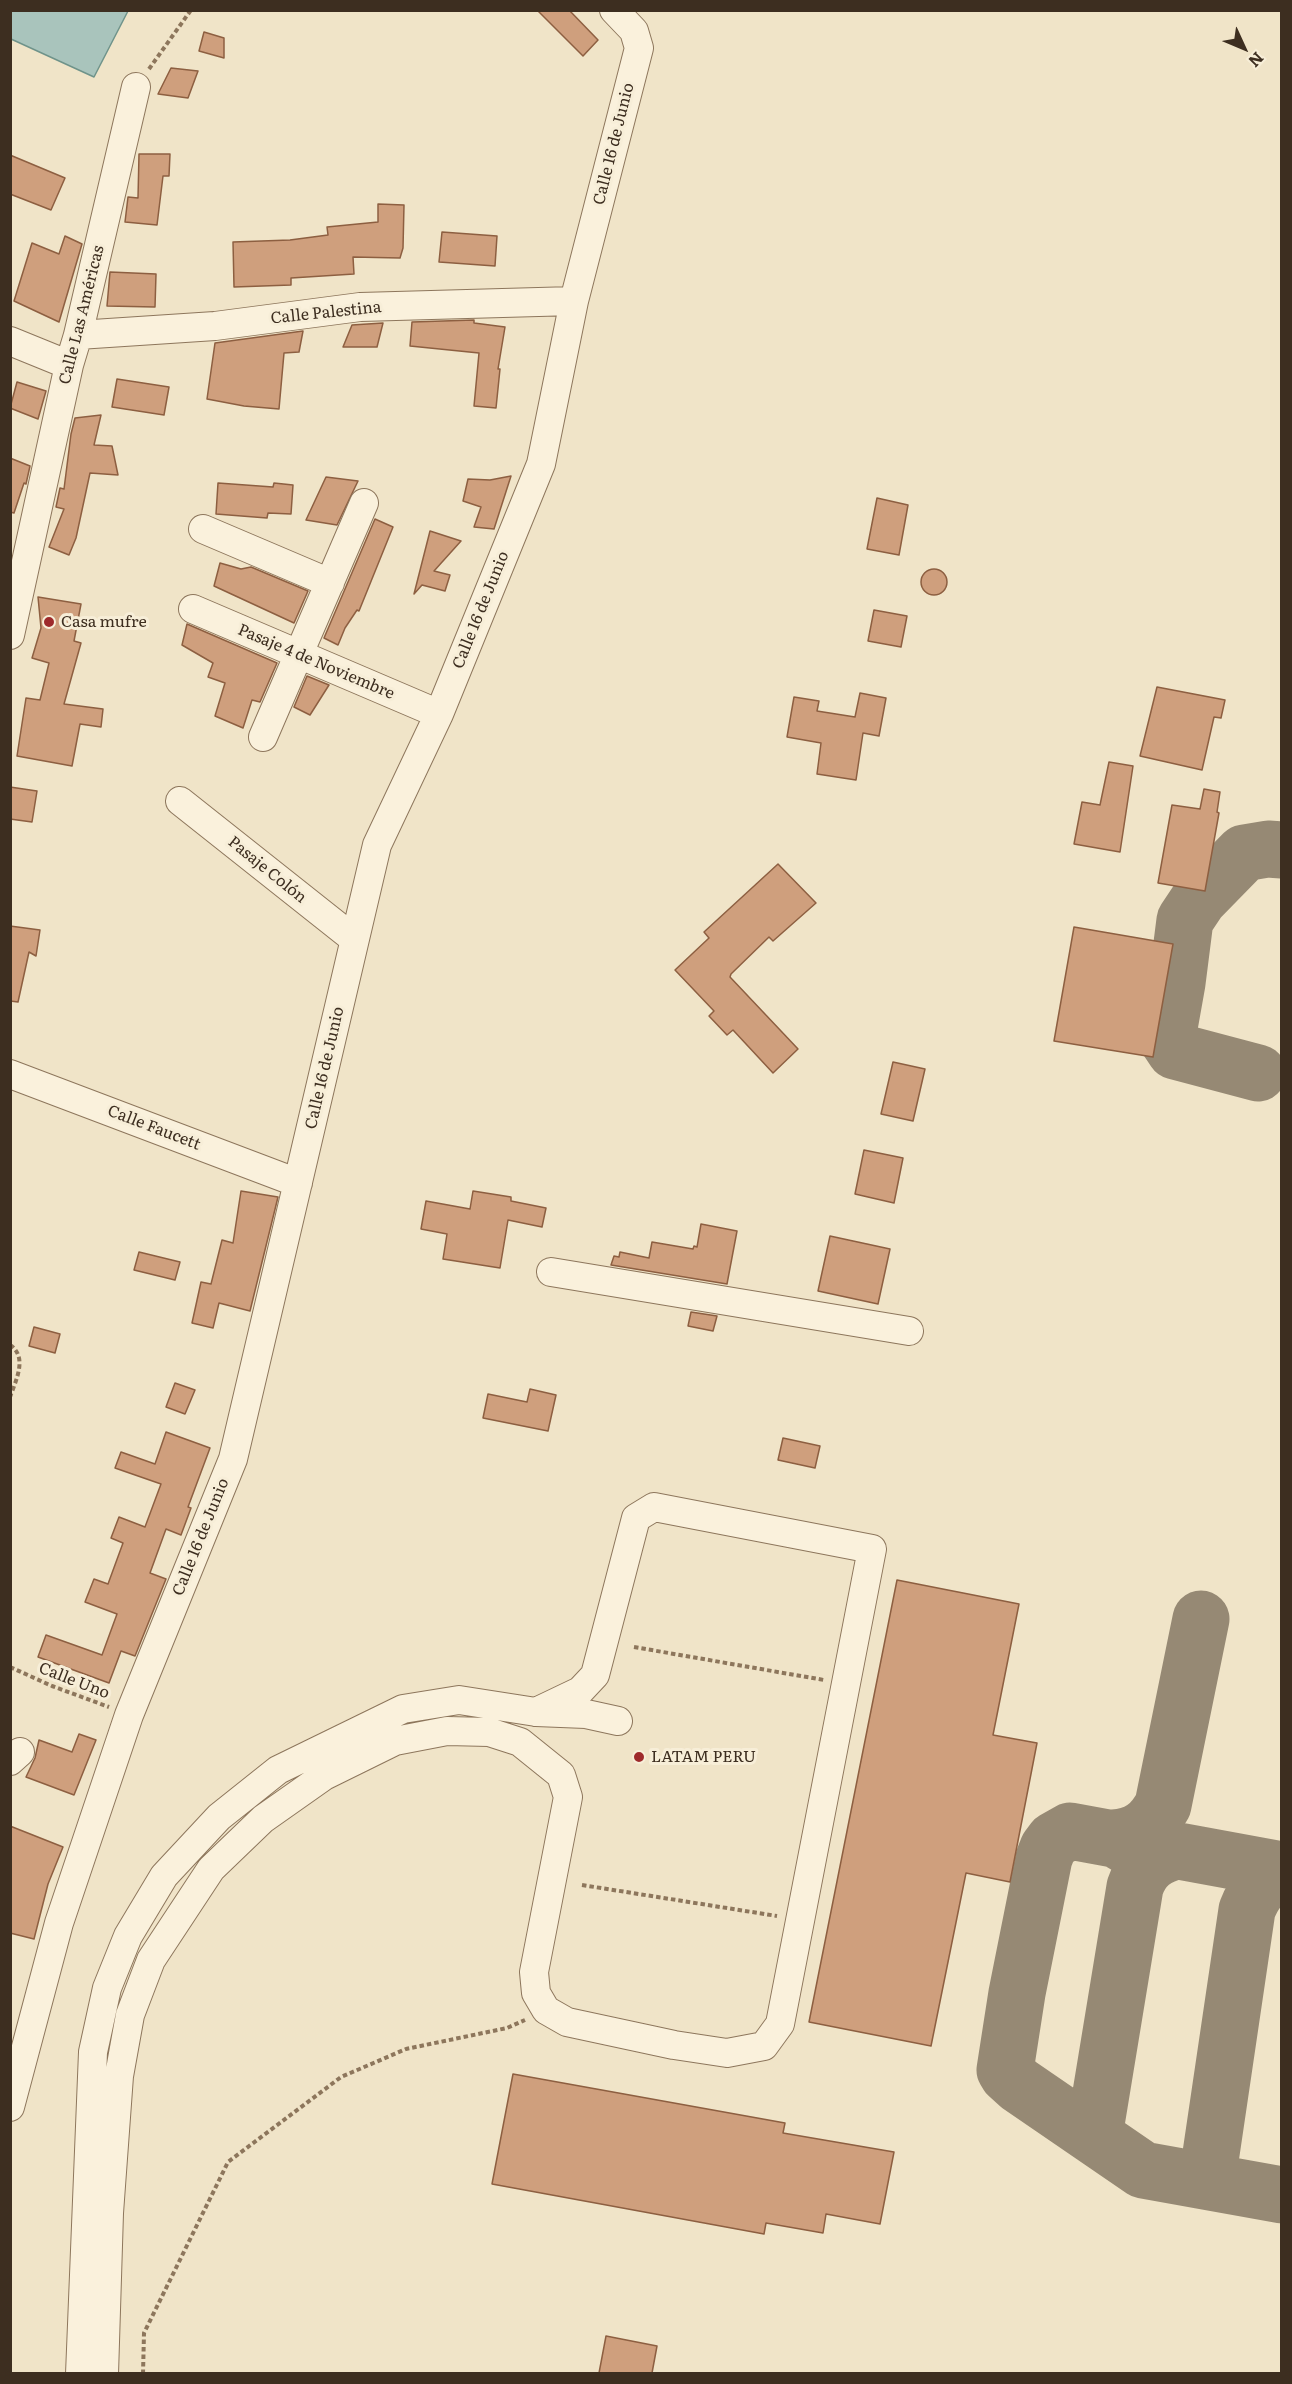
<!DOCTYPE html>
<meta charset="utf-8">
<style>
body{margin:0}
#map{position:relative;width:1292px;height:2384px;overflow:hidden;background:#f0e4c8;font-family:Literata,serif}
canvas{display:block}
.frame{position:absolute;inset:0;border:12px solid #3d2e20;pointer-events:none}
.north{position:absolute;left:1214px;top:18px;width:60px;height:60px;-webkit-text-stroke:4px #f7eed8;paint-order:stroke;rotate:134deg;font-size:16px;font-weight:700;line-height:24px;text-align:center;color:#3d2e20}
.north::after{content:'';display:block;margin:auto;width:21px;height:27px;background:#3d2e20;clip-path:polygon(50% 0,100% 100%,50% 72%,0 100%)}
</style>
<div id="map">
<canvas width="1292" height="2384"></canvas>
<div class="frame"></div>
<div class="north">N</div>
</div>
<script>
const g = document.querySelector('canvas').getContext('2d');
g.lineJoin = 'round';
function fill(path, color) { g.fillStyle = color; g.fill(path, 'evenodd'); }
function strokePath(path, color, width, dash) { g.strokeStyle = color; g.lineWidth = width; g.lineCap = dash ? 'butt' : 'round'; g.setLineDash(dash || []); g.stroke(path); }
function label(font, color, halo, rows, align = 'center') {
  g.font = font + ' Literata,serif'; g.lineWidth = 6; g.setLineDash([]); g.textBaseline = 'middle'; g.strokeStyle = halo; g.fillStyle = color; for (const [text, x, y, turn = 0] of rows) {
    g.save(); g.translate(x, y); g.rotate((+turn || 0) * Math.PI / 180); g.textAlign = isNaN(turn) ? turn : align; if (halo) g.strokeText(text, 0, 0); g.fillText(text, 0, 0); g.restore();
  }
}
const water = new Path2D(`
 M11 10H128V11L94 77 11 39Z`);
fill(water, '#a9c4bc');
strokePath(water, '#6f938a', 1.5);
strokePath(new Path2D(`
 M1258 1073 1175 1051 1167 1039 1177 983 1185 920 1199 899 1244 853 1268 849 1282 850
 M1129 1847 1114 1838C1138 1836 1152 1826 1163 1805L1201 1619
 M1282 1870 1070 1831 1054 1840 1048 1848 1044 1858 1017 1993 1005 2070 1008 2075 1019 2085 1143 2170 1282 2195
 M1094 2136 1135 1887C1142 1866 1156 1856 1176 1851
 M1207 2181 1247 1910C1254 1892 1262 1881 1282 1874`), '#968974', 57);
const building = new Path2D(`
 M537 10H569L598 40 583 56Z
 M204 32 224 38V58L199 51Z
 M171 68 198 71 188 98 158 94Z
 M139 154H170L169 176H163L157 225 125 222 128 197 138 198Z
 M10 155 65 178 51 210 10 194Z
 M378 204 404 205 403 248 400 258 353 257 354 274 291 278V285L234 287 233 242 290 240 328 235 327 227 378 222Z
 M442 232 497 236 495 266 439 262Z
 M65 236 82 244 59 322 14 301 32 243 59 254Z
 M110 272 156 274 155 307 107 306Z
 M474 320V323L505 327 498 369H500L496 408 474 406 479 353 410 346 412 322Z
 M383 323 377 347H343L352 325Z
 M303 331 299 352 284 353 279 409 244 406 207 399 215 343Z
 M117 379 169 387 164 415 112 407Z
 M17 382 46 391 38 419 10 408Z
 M101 415 94 445 112 446 118 475 90 473 76 538 69 555 49 547 64 509 56 507 60 488 64 489 71 434 75 418Z
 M10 458 30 466 26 484 24 483 14 513 10 512Z
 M511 476 494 529 474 527 481 507 463 501 468 479 490 480Z
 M326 477 358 481 337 525 306 520Z
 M218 483 273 487 274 483 293 485 291 514 268 513 267 518 216 514Z
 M877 498 908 505 899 555 867 549Z
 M375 519 393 527 359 611 357 610 345 628 338 645 324 638Z
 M430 531 461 541 434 571 450 575 445 591 422 585 414 594Z
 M220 563 241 569 251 567 308 591 294 623 214 586Z
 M921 582a13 13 0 1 1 26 0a13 13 0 1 1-26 0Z
 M38 597 81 604 74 641 81 643 64 704 103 709 101 727 80 724 72 766 17 756 26 698 40 700 49 663 32 658 41 628Z
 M874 610 907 616 901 647 868 641Z
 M187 624 277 663 260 702 252 700 243 728 215 716 225 683 208 677 213 663 182 645Z
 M307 676 329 685 310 715 294 707Z
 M1157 687 1225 700 1221 718 1214 717 1202 770 1140 756Z
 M860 693 886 698 879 736 863 733 856 780 817 774 821 743 787 737 794 697 819 701 817 711 855 717Z
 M1109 762 1133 766 1120 852 1074 844 1082 802 1100 805Z
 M10 787 37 791 32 822 10 819Z
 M1204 789 1220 792 1217 812 1219 813 1205 891 1158 883 1172 805 1200 809Z
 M778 864 816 903 773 941 769 937 731 974 730 977 798 1049 773 1073 733 1030 727 1035 709 1016 714 1011 675 970 709 938 704 932Z
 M10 926 40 930 36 956 29 952 18 1002 10 1001Z
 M1074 927 1173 944 1153 1057 1054 1041Z
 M893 1062 925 1069 913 1121 881 1114Z
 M864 1150 903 1158 894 1203 855 1194Z
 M241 1191 278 1197 250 1311 219 1303 213 1328 192 1323 201 1282 211 1284 222 1240 233 1243Z
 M473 1191 511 1197V1201L546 1208 542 1227 508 1220 500 1268 443 1259 447 1234 421 1229 426 1201 470 1209Z
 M701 1224 737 1231 727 1284 611 1265 614 1256 619 1257 620 1252 649 1258 652 1242 693 1249 694 1246 697 1247Z
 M830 1236 890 1249 878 1304 818 1291Z
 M139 1252 180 1262 175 1280 134 1270Z
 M691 1312 717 1316 713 1331 688 1326Z
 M34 1327 60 1334 55 1353 29 1346Z
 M175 1383 195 1390 185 1414 166 1407Z
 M530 1389 556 1395 548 1431 483 1418 488 1394 527 1402Z
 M166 1432 210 1448 188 1507 191 1508 181 1535 166 1529 150 1573 166 1579 135 1656 121 1651 109 1683 38 1657 46 1635 102 1655 117 1614 85 1602 94 1579 108 1584 123 1543 111 1538 119 1517 145 1527 161 1484 115 1468 121 1452 155 1464Z
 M783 1438 820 1446 815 1468 778 1460Z
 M897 1580 1019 1604 993 1735 1037 1743 1010 1882 966 1873 931 2046 809 2022Z
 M79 1734 96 1740 74 1795 26 1777 35 1758 39 1740 72 1752Z
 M10 1826 63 1847 48 1884 34 1939 10 1933Z
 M513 2074 785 2123 783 2133 894 2152 880 2224 826 2214 823 2233 766 2223 764 2234 492 2184Z
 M606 2336 657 2346 652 2373H599Z`);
fill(building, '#cf9f7d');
strokePath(building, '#8d5f41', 1.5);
const minor = new Path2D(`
 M78 335 215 326 360 307 574 301
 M10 341 69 365
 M203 529 330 583
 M193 609 439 714
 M10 635 69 365 78 335 136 87
 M263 737 364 503
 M180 801 354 939
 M10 1074 298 1183
 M551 1272 909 1331
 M10 1761 20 1752
 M10 2107 59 1923 129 1715 233 1459 377 845 439 714 541 464 574 301 639 48 634 31 614 10
 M80 2374 93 2052 107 1988 128 1936 164 1876 219 1817 278 1770 403 1709 459 1700 536 1712 586 1714 618 1721
 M104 2374 109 2213 119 2076 130 2015 151 1960 211 1869 263 1819 324 1776 395 1741 447 1731 489 1732 520 1742 561 1775 568 1797 534 1972 536 1993 546 2010 567 2022 674 2045 727 2053 764 2046 780 2024 872 1549 654 1507 636 1518 595 1675 580 1691 536 1712`);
strokePath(minor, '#8d765c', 30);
strokePath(new Path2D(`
 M149 69 191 10
 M10 1345C28 1357 16 1380 10 1397
 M634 1647 824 1680
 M10 1667 52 1686 109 1707
 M582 1885 777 1916
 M143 2374 144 2333 228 2162 341 2077 406 2049 507 2028 525 2020`), '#8d765c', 4, [4.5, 3]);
strokePath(minor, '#faf1dc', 28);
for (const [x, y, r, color] of [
 [49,622,6,"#9e2a2b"],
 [639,1757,6,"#9e2a2b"]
]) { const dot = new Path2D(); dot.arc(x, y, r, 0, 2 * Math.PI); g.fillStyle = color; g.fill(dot); strokePath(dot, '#f7eed8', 2); }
label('16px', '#3d2e20', '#f7eed8', [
 ["Calle 16 de Junio",614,144,-76],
 ["Calle Palestina",326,313,-6],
 ["Calle Las Américas",82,315,-76],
 ["Calle 16 de Junio",481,610,-68],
 ["Pasaje 4 de Noviembre",316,662,23],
 ["Pasaje Colón",267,870,39],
 ["Calle 16 de Junio",325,1068,-77],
 ["Calle Faucett",154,1128,21],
 ["Calle 16 de Junio",201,1537,-68],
 ["Calle Uno",74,1681,21]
]);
label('16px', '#3d2e20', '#f7eed8', [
 ["Casa mufre",61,622],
 ["LATAM PERU",651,1757]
], 'left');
</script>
